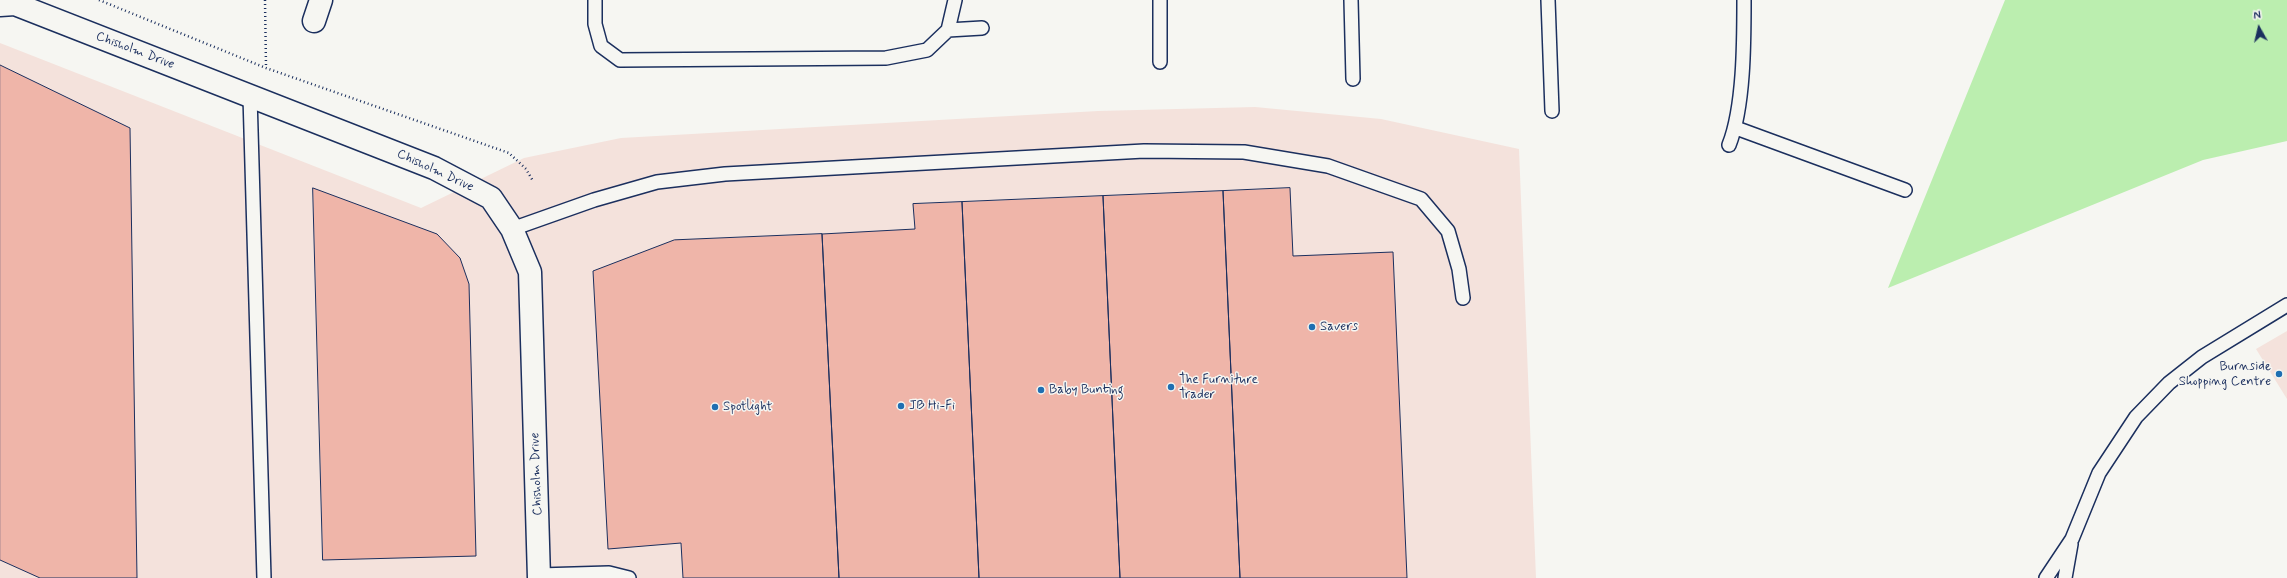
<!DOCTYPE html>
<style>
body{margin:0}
#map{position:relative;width:2287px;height:578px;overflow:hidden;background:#f6f6f2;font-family:Mynerve,sans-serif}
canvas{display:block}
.north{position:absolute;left:2239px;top:8px;width:40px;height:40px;-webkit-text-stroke:3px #f6f6f2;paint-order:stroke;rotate:352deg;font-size:11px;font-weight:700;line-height:16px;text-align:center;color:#1b2f5e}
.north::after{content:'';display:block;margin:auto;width:14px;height:18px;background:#1b2f5e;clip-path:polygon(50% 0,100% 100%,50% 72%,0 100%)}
</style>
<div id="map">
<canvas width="2287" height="578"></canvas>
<div class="north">N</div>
</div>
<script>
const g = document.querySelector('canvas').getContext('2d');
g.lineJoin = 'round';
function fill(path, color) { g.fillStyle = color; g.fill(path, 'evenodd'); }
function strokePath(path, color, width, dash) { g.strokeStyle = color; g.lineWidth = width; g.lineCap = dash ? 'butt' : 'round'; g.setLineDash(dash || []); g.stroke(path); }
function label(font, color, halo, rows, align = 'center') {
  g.font = font + ' Mynerve,sans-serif'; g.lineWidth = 3; g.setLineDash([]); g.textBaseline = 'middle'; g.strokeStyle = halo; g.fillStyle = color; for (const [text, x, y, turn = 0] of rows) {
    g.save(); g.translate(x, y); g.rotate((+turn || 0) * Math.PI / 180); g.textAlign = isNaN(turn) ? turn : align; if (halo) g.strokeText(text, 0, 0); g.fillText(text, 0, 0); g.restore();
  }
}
fill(new Path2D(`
 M0 43 421 208 524 158 621 138 1098 111 1255 107 1381 119 1519 149 1536 578H0Z
 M2287 331V399L2256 349Z`), '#f4e2dc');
fill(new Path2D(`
 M2005 0H2287V141L2203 160 1888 288Z`), '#bbeeaf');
const building = new Path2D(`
 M0 65 130 128 137 578H40L0 560Z
 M313 188 437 234 460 258 469 284 476 556 323 560Z
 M1290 188 1293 256 1393 252 1407 578H1240L1223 191Z
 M1223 191 1240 578H1120L1103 196Z
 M1103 196 1120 578H979L962 202Z
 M962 202 979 578H839L822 234 915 229 913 204Z
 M822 234 839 578H683L681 543 608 549 593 271 674 240Z`);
fill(building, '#efb5a9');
strokePath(building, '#1b2f5e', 1);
const lane = new Path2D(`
 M595 0V24L601 46 620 60 886 58 927 50 948 30 955 0
 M1160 0V62
 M1351 0 1353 79
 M1548 0 1552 111
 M948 30 982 28
 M250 96 264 578
 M1736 128 1905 190
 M1729 145C1744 107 1744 42 1744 0
 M512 229 594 200 657 182 725 174 1144 151 1244 152 1328 166 1421 199 1448 231 1459 269 1463 298
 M539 575 609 573 629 578
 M2046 578 2072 539 2099 473 2136 417 2169 383 2202 357 2287 305
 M2065 578 2071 544`);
const street = new Path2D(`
 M314 21 321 0`);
const secondary = new Path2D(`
 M0 5 15 4 434 168 491 198 512 229 530 272 539 578`);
strokePath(lane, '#1b2f5e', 16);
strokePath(street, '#1b2f5e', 25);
strokePath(secondary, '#1b2f5e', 25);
strokePath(new Path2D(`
 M99 0 266 68 509 153 526 169 533 181
 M265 0 266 67`), '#1b2f5e', 2.5, [1, 3]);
strokePath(lane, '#f6f6f2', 13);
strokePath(street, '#f6f6f2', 22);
strokePath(secondary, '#f6f6f2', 22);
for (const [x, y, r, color] of [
 [1312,327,4,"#1f6fb2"],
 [2279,374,4,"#1f6fb2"],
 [1171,387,4,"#1f6fb2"],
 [1041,390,4,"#1f6fb2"],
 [901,406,4,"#1f6fb2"],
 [715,407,4,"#1f6fb2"]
]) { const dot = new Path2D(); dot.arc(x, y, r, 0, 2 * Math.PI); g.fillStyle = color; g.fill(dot); strokePath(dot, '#f6f6f2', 1.5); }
label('13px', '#1b2f5e', '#f6f6f2', [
 ["Chisholm Drive",135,51,21],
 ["Chisholm Drive",435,171,25],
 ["Chisholm Drive",537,474,-92]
]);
label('13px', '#1b2f5e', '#f6f6f2', [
 ["Savers",1320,327],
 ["Burnside",2271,367,"right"],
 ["Shopping Centre",2271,382,"right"],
 ["The Furniture",1179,380],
 ["Trader",1179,395],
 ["Baby Bunting",1049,390],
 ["JB Hi-Fi",909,406],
 ["Spotlight",723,407]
], 'left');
</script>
